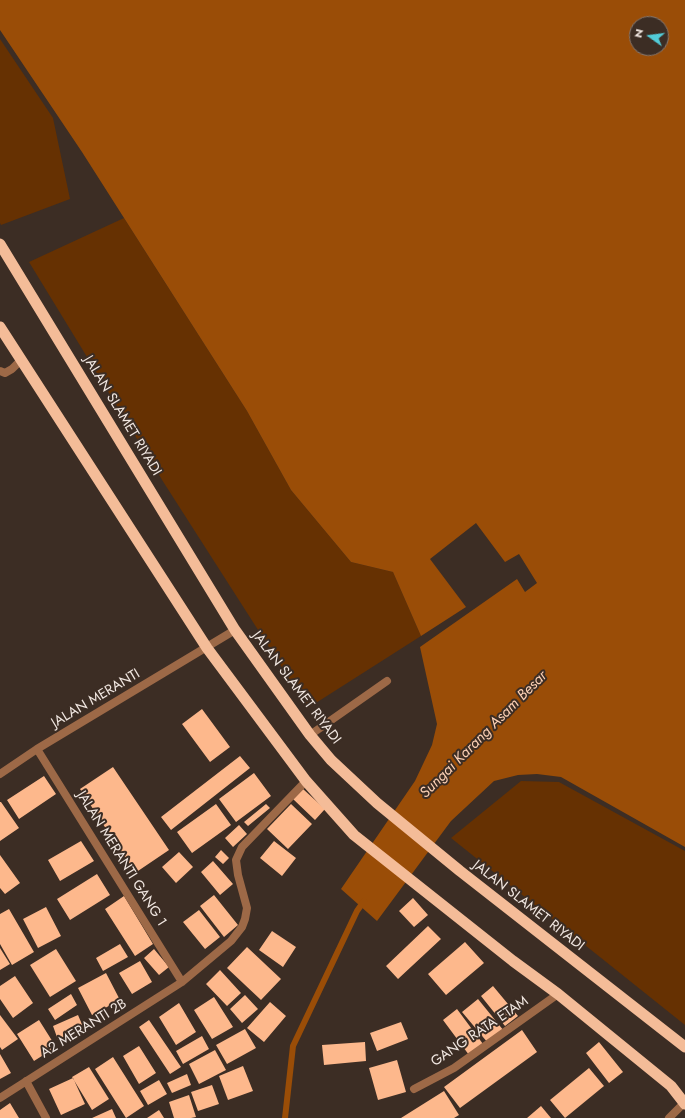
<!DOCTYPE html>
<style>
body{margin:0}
#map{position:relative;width:685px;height:1118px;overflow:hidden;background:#3c2d24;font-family:Jost,sans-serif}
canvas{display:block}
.north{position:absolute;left:629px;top:16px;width:40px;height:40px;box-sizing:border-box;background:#3c2d24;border:1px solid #847770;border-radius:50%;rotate:284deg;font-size:11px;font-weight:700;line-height:16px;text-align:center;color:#f1e7e1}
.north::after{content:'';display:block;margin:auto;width:14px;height:18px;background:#52cbd7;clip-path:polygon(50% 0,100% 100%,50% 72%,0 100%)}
</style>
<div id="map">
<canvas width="685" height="1118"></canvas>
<div class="north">N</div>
</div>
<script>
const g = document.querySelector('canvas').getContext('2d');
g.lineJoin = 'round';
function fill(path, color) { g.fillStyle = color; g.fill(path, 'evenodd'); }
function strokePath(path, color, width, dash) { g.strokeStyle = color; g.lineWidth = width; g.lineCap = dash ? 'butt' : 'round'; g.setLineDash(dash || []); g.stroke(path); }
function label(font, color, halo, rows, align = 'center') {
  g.font = font + ' Jost,sans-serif'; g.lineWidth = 4; g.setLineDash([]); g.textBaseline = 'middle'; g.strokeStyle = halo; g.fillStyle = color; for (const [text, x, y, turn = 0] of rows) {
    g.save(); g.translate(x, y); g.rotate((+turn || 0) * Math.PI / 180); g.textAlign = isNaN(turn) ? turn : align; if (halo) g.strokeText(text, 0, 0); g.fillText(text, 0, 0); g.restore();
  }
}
fill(new Path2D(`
 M0 39 53 118 70 199 1 225 0 223Z
 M124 218 247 411 291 490 351 562 393 572 421 636 308 708 164 483 29 262Z
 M521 781 559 782 685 851V1025L451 838Z`), '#663102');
fill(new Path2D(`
 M0 0H685V847L561 777 537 774 518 775 494 781 451 821 377 921 341 889 415 781 432 745 437 724 420 647 517 579 525 592 537 583 519 554 505 562 476 523 430 559 466 607 421 636 393 572 351 562 291 490 247 411 82 152 0 30ZM637 24H661V48H637Z`), '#9a4d07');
strokePath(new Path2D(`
 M285 1118 293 1046 357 911 364 901`), '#9a4d07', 6);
fill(new Path2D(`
 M202 709 230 747 210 762 182 724Z
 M240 756 250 768 171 830 161 817Z
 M113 767 169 850 135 873 80 789Z
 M254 773 271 796 236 822 219 799Z
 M44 776 56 794 19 819 7 800Z
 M303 789 325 809 315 820 293 799Z
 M0 802H1L19 828 0 841Z
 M216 804 231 825 192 853 177 832Z
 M266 804 270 808 248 826 244 822Z
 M291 804 312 824 288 849 267 829Z
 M239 825 247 834 233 847 225 838Z
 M81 841 94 861 60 881 48 860Z
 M274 841 296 858 282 876 260 858Z
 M221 850 229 858 223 864 215 857Z
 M179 852 193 867 176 883 162 867Z
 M0 855 20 883 5 894 0 888Z
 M213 861 233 884 220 895 201 872Z
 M97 874 110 895 70 920 57 899Z
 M214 895 238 925 224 937 200 906Z
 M124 896 153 944 135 956 105 909Z
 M413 898 428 915 414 927 399 911Z
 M46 907 61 936 38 948 23 919Z
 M9 909 34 952 12 965 0 944V914Z
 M199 910 220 937 205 949 183 922Z
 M428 926 441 939 398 979 386 966Z
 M272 931 296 947 283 967 259 950Z
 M465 942 484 963 446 995 428 974Z
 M120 944 128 957 103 971 96 958Z
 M247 947 281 979 261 1000 227 968Z
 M0 948 10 964 0 970Z
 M56 949 76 981 50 997 30 965Z
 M154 949 169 967 159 975 144 958Z
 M140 961 152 982 132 994 119 973Z
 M220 970 241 993 227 1006 206 984Z
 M106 973 120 1000 92 1015 78 988Z
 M15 976 33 1003 13 1018 0 999V986Z
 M493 986 518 1016 505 1026 481 996Z
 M71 994 77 1005 55 1020 48 1009Z
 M245 995 258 1009 242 1023 230 1009Z
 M214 997 233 1027 212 1039 194 1010Z
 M478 999 504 1031 488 1043 462 1012Z
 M270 1002 286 1016 264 1042 247 1028Z
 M179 1003 196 1032 176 1045 159 1017Z
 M457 1009 483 1044 469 1055 443 1020Z
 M0 1015 18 1039 2 1050 0 1047Z
 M78 1015 84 1029 58 1040 53 1026Z
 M39 1020 56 1047 34 1061 17 1034Z
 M149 1020 181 1067 170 1074 139 1027Z
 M401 1022 408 1039 377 1051 370 1033Z
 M245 1029 256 1048 227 1064 216 1045Z
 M522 1030 537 1052 460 1108 444 1087Z
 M202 1036 209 1049 183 1064 176 1051Z
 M365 1042 366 1061 324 1065 322 1045Z
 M599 1042 623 1072 609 1083 586 1053Z
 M139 1046 156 1073 139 1084 123 1056Z
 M215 1050 226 1070 199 1084 189 1064Z
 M0 1054 11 1073 0 1079Z
 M113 1057 144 1106 126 1118 95 1069Z
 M397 1060 406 1092 378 1100 369 1068Z
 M243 1066 253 1091 228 1100 219 1076Z
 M89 1067 109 1099 92 1110 72 1077Z
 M589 1068 604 1086 565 1118 550 1100Z
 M187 1074 191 1085 172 1093 167 1083Z
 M73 1078 85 1104 61 1115 49 1089Z
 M159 1080 167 1094 148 1105 140 1091Z
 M212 1085 219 1104 198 1111 191 1092Z
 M444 1091 459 1115 454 1118H401Z
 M189 1095 196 1117 191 1118H174L169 1102Z
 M10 1103 19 1118H0V1110Z
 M541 1106 551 1118H527Z
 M112 1109 116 1118H92Z
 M159 1110 164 1118H147Z`), '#fdb88c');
strokePath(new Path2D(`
 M0 371 5 373 12 369 21 360`), '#9d6947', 8);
strokePath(new Path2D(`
 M310 735 387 681
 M37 749 182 982
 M0 774 37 749 235 630
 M26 1081 46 1118
 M414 1089 454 1068 558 994
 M0 1098 182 982 231 941 242 927 245 919 247 908 238 875 236 860 242 847 306 781
 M669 1118 684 1103`), '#9d6947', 8);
strokePath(new Path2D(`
 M0 244 235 630 310 735 331 760 377 803 460 871 685 1047
 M0 327 207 648 306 781 354 835 513 961 558 994 671 1086 685 1104`), '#f4bc98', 11);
label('14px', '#f1e7e1', '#3c2d24', [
 ["JALAN SLAMET RIYADI",122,416,59],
 ["JALAN SLAMET RIYADI",296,688,53],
 ["JALAN MERANTI",96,699,-31],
 ["JALAN MERANTI GANG 1",121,859,58],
 ["JALAN SLAMET RIYADI",528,906,38],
 ["A2 MERANTI 2B",84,1029,-32],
 ["GANG RATA ETAM",480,1032,-34]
]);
label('italic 15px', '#fed2b6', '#3c2d24', [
 ["Sungai Karang Asam Besar",484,735,-45]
]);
</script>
